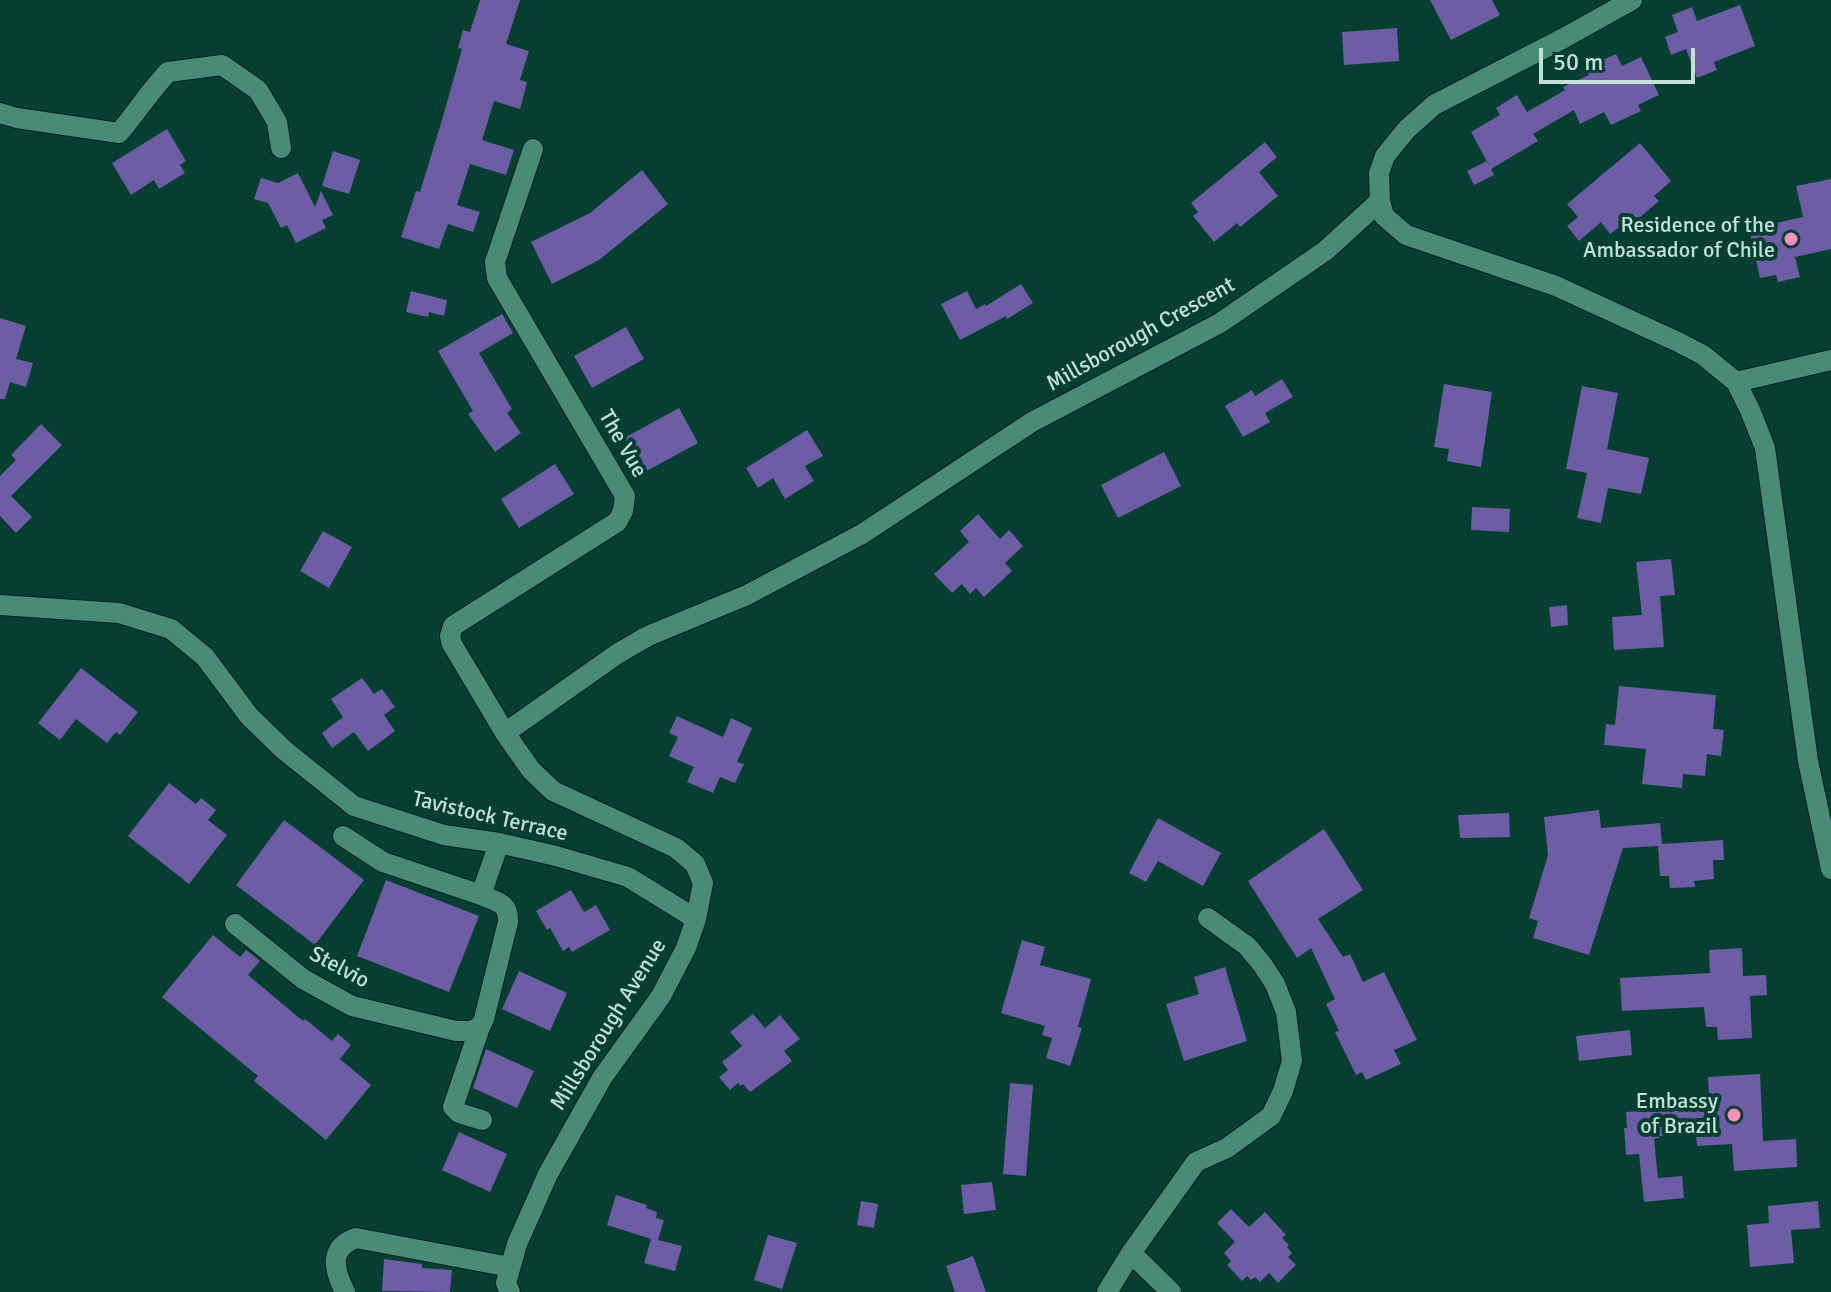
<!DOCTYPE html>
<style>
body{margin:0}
#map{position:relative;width:1831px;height:1292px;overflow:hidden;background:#063e31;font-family:Signika,sans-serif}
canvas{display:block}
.scale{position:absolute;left:1539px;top:48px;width:156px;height:36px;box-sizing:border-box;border:4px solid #c1e1d6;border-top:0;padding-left:10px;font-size:24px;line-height:28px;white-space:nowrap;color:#c1e1d6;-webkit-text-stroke:6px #063e31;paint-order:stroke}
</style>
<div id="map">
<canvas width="1831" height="1292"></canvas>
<div class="scale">50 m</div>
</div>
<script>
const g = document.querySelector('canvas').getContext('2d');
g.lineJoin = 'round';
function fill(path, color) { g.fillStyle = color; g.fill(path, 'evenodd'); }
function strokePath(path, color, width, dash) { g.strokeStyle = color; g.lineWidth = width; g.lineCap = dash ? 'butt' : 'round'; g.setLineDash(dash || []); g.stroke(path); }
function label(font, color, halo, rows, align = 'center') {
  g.font = font + ' Signika,sans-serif'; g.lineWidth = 8; g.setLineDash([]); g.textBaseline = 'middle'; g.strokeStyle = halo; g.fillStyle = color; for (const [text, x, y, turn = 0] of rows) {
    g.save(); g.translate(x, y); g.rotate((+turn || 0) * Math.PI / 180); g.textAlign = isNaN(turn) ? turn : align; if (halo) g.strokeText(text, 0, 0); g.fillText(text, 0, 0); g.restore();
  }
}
fill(new Path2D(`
 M480 0H520L506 44 529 51 520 80 527 82 520 109 494 101 482 140 514 150 506 175 470 164 457 205 480 212 473 232 448 224 439 249 401 237 416 191 420 192 442 120 462 49 458 48 463 30 470 32Z
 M1430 0H1492L1500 15 1451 40Z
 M1740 5 1755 46 1714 62 1717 70 1697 78 1686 49 1671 55 1665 37 1678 32 1672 15 1692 7 1697 21Z
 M1397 28 1399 61 1344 65 1342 32Z
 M1616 54 1622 66 1641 57 1659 95 1638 105 1641 111 1611 125 1604 112 1580 124 1574 110 1533 134 1538 141 1491 169 1471 132 1500 115 1496 108 1517 95 1527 112 1565 90 1563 87 1589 75 1585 68Z
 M167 129 186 161 180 165 185 173 159 189 154 180 131 195 112 163Z
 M1265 142 1277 157 1259 172 1278 196 1240 227 1237 223 1214 242 1193 216 1198 212 1191 203Z
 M1640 143 1671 181 1654 196 1659 201 1625 230 1621 226 1610 234 1601 222 1579 241 1567 226 1578 217 1567 204Z
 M333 151 360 160 349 194 322 186Z
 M1487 161 1494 175 1474 185 1467 171Z
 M642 170 668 204 599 260 552 284 531 242 590 213Z
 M298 173 315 207 321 191 333 215 322 220 326 228 296 243 287 225 281 228 268 203 254 199 261 178 278 183Z
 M1831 179V249L1795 257 1800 277 1778 282 1776 275 1760 278 1749 229 1803 217 1796 186Z
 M1021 284 1033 303 1007 319 1006 316 960 340 941 304 967 291 976 309 985 304 986 306Z
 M411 291 447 300 444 316 429 312 428 317 406 312Z
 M502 314 513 333 479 353 512 409 507 413 521 433 495 452 468 414 473 411 438 351Z
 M0 318 26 326 16 359 33 363 26 387 10 382 5 399H0Z
 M626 327 644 359 592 388 574 356Z
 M1282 379 1293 397 1265 413 1270 422 1243 437 1225 406 1252 390 1255 396Z
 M1444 384 1492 392 1481 467 1447 461 1449 449 1434 447Z
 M1582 386 1618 393 1607 449 1649 458 1641 494 1608 488 1601 523 1577 518 1587 473 1566 469Z
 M679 408 698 443 643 473 624 438Z
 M41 424 62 445 11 496 32 517 16 533 0 516V476L16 460 11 455Z
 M807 430 823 456 805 466 814 481 785 499 773 478 758 488 746 468Z
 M1164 452 1181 486 1118 518 1101 485Z
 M555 464 574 494 519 528 501 499Z
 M1472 507 1510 509 1509 532 1471 530Z
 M978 514 1000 539 1009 530 1023 546 1005 563 1012 571 984 597 976 588 970 594 962 584 952 593 934 574 969 542 960 531Z
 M323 531 352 547 329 588 300 571Z
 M1671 559 1675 595 1660 596 1664 647 1614 650 1612 617 1642 615 1636 562Z
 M1567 605 1568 625 1551 627 1549 607Z
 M81 668 138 712 120 735 116 732 107 743 76 719 60 740 38 723Z
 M362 678 374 694 382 689 395 707 384 715 395 731 368 751 354 732 332 748 322 733 343 717 331 699Z
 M1619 686 1716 695 1713 729 1724 730 1721 756 1707 754 1705 776 1683 774 1682 788 1642 784 1646 749 1604 745 1606 724 1615 725Z
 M677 716 723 737 731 718 752 728 737 762 744 764 735 783 720 777 713 793 687 782 694 767 669 756 678 737 669 733Z
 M169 783 196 804 201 798 216 810 208 820 227 835 189 884 128 836Z
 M1599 810 1601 828 1660 823 1662 844 1723 840 1724 860H1713L1714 879 1694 881 1695 887 1670 888 1669 876H1660L1658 846 1623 848 1589 955 1533 938 1538 921 1529 918 1548 855 1544 817Z
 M1509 813 1510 837 1460 838 1458 815Z
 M1158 818 1221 853 1203 886 1158 861 1146 882 1129 873Z
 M284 820 364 880 315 945 236 885Z
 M1324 829 1363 890 1318 919 1343 957 1350 954 1363 982 1384 972 1417 1040 1394 1050 1401 1064 1366 1080 1362 1072 1356 1075 1335 1032 1339 1031 1326 1004 1335 999 1311 948 1297 958 1248 881Z
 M386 880 479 916 449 992 357 956Z
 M571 890 584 912 596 905 610 930 572 952 569 947 563 951 550 928 547 930 536 911Z
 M213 935 240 957 246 950 260 961 248 975 303 1021 305 1019 332 1041 338 1034 351 1045 340 1059 371 1085 326 1140 254 1081 258 1076 162 997Z
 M1022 940 1045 947 1040 965 1091 979 1078 1027 1082 1028 1070 1066 1046 1058 1052 1038 1042 1035 1045 1026 1001 1013Z
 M1742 948 1743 976 1766 975 1767 995 1750 996 1752 1038 1718 1040 1717 1027H1706L1704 1007 1622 1011 1620 978 1710 973 1709 950Z
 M1225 967 1247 1041 1184 1061 1166 1004 1199 994 1194 977Z
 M519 971 567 993 550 1031 502 1009Z
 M753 1014 765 1028 780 1015 800 1039 784 1051 792 1061 779 1071 750 1092 743 1084 741 1086 738 1083 730 1090 719 1077 728 1070 722 1062 742 1046 730 1032Z
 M1630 1030 1632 1055 1579 1061 1576 1036Z
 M486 1049 534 1071 517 1108 473 1088Z
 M1760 1074 1763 1141 1796 1139 1797 1167 1734 1171 1732 1144 1697 1146 1696 1135 1659 1136V1138L1654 1139 1658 1178 1682 1176 1684 1198 1644 1202 1639 1154 1626 1155 1624 1128H1627L1626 1112 1691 1108 1690 1097 1709 1095 1708 1077Z
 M1010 1083 1033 1085 1026 1176 1003 1174Z
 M459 1132 507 1154 490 1192 442 1170Z
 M992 1182 996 1210 964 1214 961 1185Z
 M616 1195 647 1205 646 1208 657 1212 656 1218 664 1220 658 1240 682 1246 675 1271 644 1263 651 1239 607 1225Z
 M861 1201 878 1204 874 1228 857 1225Z
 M1818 1201 1820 1228 1791 1230 1794 1263 1750 1267 1747 1225 1769 1223 1768 1206Z
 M1231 1209 1249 1227 1265 1212 1286 1235 1282 1238 1289 1245 1287 1247 1292 1253 1288 1257 1296 1265 1278 1283 1269 1273 1260 1282 1255 1277 1251 1280 1247 1276 1242 1281 1227 1265 1231 1261 1224 1253 1235 1242 1217 1223Z
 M768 1235 797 1243 782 1289 754 1280Z
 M973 1256 986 1292H955L946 1266Z
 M384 1259 422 1264V1268L452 1270 450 1292 382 1291Z`), '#6d5da5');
const minor = new Path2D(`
 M1632 0 1564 38 1434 105 1407 129 1385 156 1379 173 1380 201 1384 216 1406 235 1556 286 1678 342 1703 355 1736 382 1750 410 1765 448 1808 761 1831 869
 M0 113 17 118 119 133C136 113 150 91 168 72L222 65 258 90 277 122 281 148
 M1736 382 1831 360
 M0 605 119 613 171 629 205 657 249 716 284 750 354 806 444 835 499 843 556 856 628 877 696 919
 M505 733 617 654 648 636 747 595 862 534 1032 422 1220 323 1325 251 1380 201
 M343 836 383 862 481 895
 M235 924 303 979 352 1006 456 1031H471L480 1027 484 1019 508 922C509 902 497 902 481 895L499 843
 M480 1027 453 1107 459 1113 482 1120
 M1131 1253 1171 1292
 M345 1292C334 1270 328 1248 356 1238L510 1267
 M510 1292 506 1283 517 1244 548 1174 602 1078 661 996 686 948 696 919 703 883 695 864 676 848 553 791 531 770 505 733 452 644 450 636 453 626 617 522 623 511 625 496 497 278 495 262 533 149
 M1107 1292 1131 1253 1196 1162 1227 1148 1271 1116 1283 1091 1292 1061 1286 1012 1275 984 1262 964 1247 946 1208 918`);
strokePath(minor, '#00231a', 22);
strokePath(minor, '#4a8b78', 20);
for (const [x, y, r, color] of [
 [1791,239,8,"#fd8ec0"],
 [1734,1115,8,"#fd8ec0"]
]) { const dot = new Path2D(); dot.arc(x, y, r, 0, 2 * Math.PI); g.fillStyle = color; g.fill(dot); strokePath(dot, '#063e31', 3); }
label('22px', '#c1e1d6', '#063e31', [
 ["Residence of the",1775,226],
 ["Ambassador of Chile",1775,251],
 ["Embassy",1718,1102],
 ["of Brazil",1718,1127]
], 'right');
label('22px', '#c1e1d6', '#063e31', [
 ["Millsborough Crescent",1141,335,-29],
 ["The Vue",622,444,60],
 ["Tavistock Terrace",490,817,13],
 ["Stelvio",339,968,28],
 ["Millsborough Avenue",609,1025,-58]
]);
</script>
